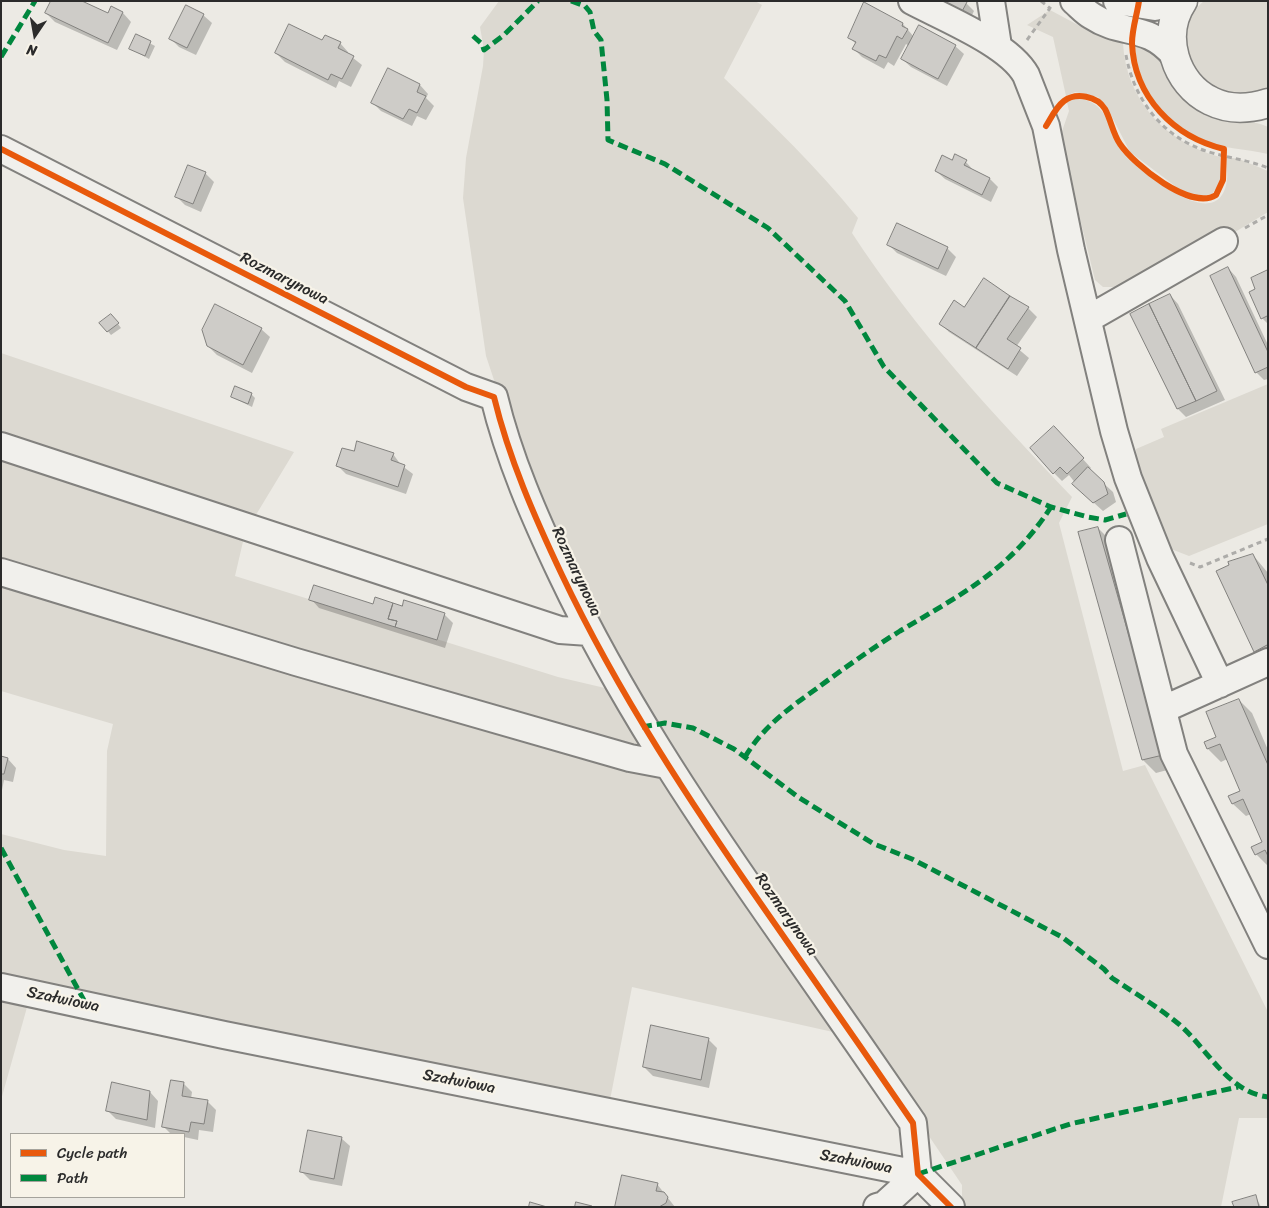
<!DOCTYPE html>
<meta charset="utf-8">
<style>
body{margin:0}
#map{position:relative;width:1269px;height:1208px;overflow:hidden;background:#eceae4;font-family:Sriracha,sans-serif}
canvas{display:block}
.frame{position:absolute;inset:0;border:2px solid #2b2b2b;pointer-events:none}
.legend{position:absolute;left:10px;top:1133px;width:175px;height:65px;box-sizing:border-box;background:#f7f3e8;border:1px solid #a5a39c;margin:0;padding:6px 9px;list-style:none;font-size:15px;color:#2b2b2b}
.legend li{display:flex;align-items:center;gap:10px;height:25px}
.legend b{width:25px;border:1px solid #a5a39c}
.north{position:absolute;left:10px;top:10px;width:50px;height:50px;-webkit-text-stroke:4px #f7f3e8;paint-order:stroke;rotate:192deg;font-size:14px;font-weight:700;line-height:20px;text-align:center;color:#2b2b2b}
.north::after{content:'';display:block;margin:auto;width:18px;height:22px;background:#2b2b2b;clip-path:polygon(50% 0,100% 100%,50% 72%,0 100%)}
</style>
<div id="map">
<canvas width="1269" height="1208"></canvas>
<div class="frame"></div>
<ul class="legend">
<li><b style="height:6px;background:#e8590c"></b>Cycle path</li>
<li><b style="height:6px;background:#00873e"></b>Path</li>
</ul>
<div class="north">N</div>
</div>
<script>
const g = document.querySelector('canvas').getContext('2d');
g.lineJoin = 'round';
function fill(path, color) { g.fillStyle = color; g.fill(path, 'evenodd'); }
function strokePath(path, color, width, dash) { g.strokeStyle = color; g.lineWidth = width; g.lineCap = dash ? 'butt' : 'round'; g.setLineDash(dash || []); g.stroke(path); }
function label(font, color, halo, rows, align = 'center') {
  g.font = font + ' Sriracha,sans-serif'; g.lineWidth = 4.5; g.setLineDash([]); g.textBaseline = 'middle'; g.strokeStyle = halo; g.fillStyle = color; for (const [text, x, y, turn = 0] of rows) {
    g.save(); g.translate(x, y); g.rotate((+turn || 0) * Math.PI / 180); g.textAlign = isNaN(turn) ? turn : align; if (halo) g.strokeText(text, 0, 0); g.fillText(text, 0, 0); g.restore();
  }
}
fill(new Path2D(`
 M499 1H755L762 5 724 78C771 123 817 167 858 218L852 233C916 331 992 413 1072 497L1059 523 1123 771 1145 765 1268 1012V1118H1239L1221 1207H962V1185L667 748 591 617 504 410 486 356 463 198 466 158 483 66 484 50 480 27Z
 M1204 1H1268V88C1207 118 1156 40 1204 1Z
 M1050 10 1093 33 1123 43C1126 101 1166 142 1220 157V182L1212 194 1197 197 1179 189 1130 152 1107 107 1098 97 1075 92 1066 96 1053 37 1027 25Z
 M1135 42 1147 43C1158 56 1201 111 1211 116 1229 124 1250 118 1268 127V154C1245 149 1221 148 1200 140 1161 125 1135 82 1135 42Z
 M1075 99C1085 99 1092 101 1099 108 1110 119 1112 140 1122 152 1131 164 1145 172 1157 181 1176 195 1221 224 1227 180 1228 173 1226 164 1226 157L1239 159 1268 171V212L1217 243 1119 287H1103L1095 280 1060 137 1069 111 1067 102Z
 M1 353 294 452 245 533 235 576 558 677 605 688 673 794 833 1032 632 987 610 1100 31 993 1 1100V834L64 850 106 856 107 751 113 724 1 691Z
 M1268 384V524L1189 556 1171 549 1137 469 1136 449 1164 437 1161 429Z`), '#dcd9d1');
fill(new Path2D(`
 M923 1 966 3 974 11 967 25Z
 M112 7 123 13 131 22 117 50 55 22 46 13 108 15Z
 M203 15 212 23 196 55 179 47 171 39Z
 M903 24 914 37 955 46 964 54 947 86 911 67 902 59 909 46 906 44 894 66 888 62 884 69 862 57 854 49 856 44 849 37Z
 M136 36 155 46 149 59 131 49Z
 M322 42 340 43 348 52V54L362 65 351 87 339 81 336 88 285 62 276 53Z
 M389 70 420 85 428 94 426 98 434 106 426 120 417 116 412 126 381 111 372 102Z
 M953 162H966L974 171 990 179 998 187 991 202 945 179 936 171Z
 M205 173 214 182 201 212 185 205 176 196Z
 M888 244 947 248 956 257 946 276 897 253Z
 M1228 268 1236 277 1268 345V379L1264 380 1256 372Z
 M1268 272V324L1262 318 1257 289Z
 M1170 295 1178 304 1225 400 1186 417 1178 409Z
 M1028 308 1037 317 1016 347 1029 358 1017 376 949 332 940 323 965 309Z
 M115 320 121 328 111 335 101 323Z
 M261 329 270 337 252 373 217 355 208 346Z
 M251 394 255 398 252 407 232 397Z
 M1062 436 1091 468 1089 470 1113 492 1116 502 1103 511 1083 493 1069 475 1062 481 1054 473Z
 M355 453 393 454 401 465 413 474 406 494 346 474 338 466Z
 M1098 528 1111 541 1175 768 1156 773 1143 760 1079 533Z
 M1253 555 1268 573V664L1255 651Z
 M311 599 444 614 453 623 445 648 319 608Z
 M1239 700 1252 713 1268 750V866L1256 854 1263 842 1251 814 1246 816 1233 804 1241 792 1227 759 1221 762 1208 749 1206 742 1218 737Z
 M1 757 8 759 16 768 13 782 4 780 2 790Z
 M708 1039 717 1048 709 1088 653 1076 644 1067Z
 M172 1081 184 1084 192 1092 191 1099 208 1102 216 1110 213 1132 199 1130 198 1140 184 1137V1134H171L164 1127Z
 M150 1092 158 1101 155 1128 116 1119 107 1110Z
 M341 1138 350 1146 342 1186 310 1180 302 1172Z
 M657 1184 675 1207H616Z
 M1256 1197 1261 1207H1235Z`), '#0003');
const building = new Path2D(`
 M51 1H82L108 13 111 6 123 12 108 43 45 13Z
 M928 1H966L967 2 959 17Z
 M864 2 903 23 902 26 908 29 902 39 897 36 886 58 879 55 876 61 852 49 856 42 848 38Z
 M186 5 204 14 187 48 169 39Z
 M289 24 322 40 325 35 341 42 338 48 354 56 342 79 331 74 328 80 275 53Z
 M919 25 956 45 938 79 901 59Z
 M136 34 151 41 145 56 129 49Z
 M388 68 420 84 417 92 426 96 417 113 409 109 403 119 371 103Z
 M955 154 967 160 964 165 990 178 982 195 935 171 942 155 952 160Z
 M188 165 206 172 193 204 175 197Z
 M897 223 948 247 938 269 887 245Z
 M1228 267 1268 352V367L1255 373 1210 276Z
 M1268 270V318L1267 316 1261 319 1249 292 1255 289 1251 278Z
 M984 278 1010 296 976 348 939 324 954 300 964 307Z
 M1170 294 1217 391 1196 401 1149 304Z
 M1010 296 1029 307 1007 339 1021 348 1008 369 976 348Z
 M215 304 262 328 243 365 207 346 202 330Z
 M1149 304 1196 401 1177 409 1130 314Z
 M111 314 119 323 107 332 99 323Z
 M235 386 252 393 248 404 231 397Z
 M1054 426 1084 458 1067 474 1060 467 1053 474 1030 448Z
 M357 441 394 453 391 460 405 465 398 487 336 466 342 448 354 451Z
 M1088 467 1104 482 1108 494 1093 503 1072 484Z
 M1098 527 1163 755 1142 760 1078 532Z
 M1253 554 1268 585V647L1267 645 1254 652 1216 571 1229 565 1228 562Z
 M314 585 373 604 375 597 393 603 388 619 397 621 395 627 309 600Z
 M404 600 445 613 437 640 395 627 397 621 388 619 393 603 402 606Z
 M1239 699 1268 765V856L1265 850 1255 855 1251 847 1262 842 1243 799 1232 804 1228 796 1240 791 1220 744 1207 749 1204 742 1216 737 1206 712Z
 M1 756 8 758 4 774H1Z
 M651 1025 709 1038 701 1080 643 1067Z
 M171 1080 184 1082 182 1096 208 1100 204 1124 191 1122 189 1132 162 1127Z
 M112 1082 150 1091 147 1120 106 1111Z
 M308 1130 342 1137 334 1179 300 1172Z
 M622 1175 658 1183 656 1191 664 1192 668 1197 666 1203 659 1207H615Z
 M1256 1195 1259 1207H1234L1232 1202Z
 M530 1202 547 1207H529Z
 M576 1202 592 1206V1207H575Z`);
fill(building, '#ceccc8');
strokePath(building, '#82817e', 1);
const minor = new Path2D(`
 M912 1C944 18 1009 44 1026 75L1046 126 1071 250 1114 431 1128 478 1160 558 1220 684
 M991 1 998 46
 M1074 1C1080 6 1085 12 1092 16 1122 36 1147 23 1174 55
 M1117 1 1155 7 1178 1
 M1 149 466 387 494 397C509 459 535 518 562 575 619 695 692 805 768 914 817 984 865 1053 913 1123L918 1174 951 1207
 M1088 319 1224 241
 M1 446 560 630 589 632
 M1119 540 1174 754 1268 945
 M1 572 296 662 630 758 667 765
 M1164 709 1268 662
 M1 987 224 1035 918 1174
 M877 1207 884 1205 918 1174`);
const major = new Path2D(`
 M1183 1C1160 35 1175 84 1211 101 1229 110 1249 109 1268 103`);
strokePath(minor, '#82817e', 30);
strokePath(major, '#82817e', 31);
strokePath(new Path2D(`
 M1041 1 1051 9
 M1027 40 1050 8
 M1126 55C1134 100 1163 138 1209 152 1229 158 1248 160 1268 168
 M1245 228 1268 215
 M1190 563 1200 567 1268 539`), '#adaca9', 3, [5, 4]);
strokePath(minor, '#f1f0ec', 26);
strokePath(major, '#f1f0ec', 28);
strokePath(new Path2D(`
 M571 1 585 6 590 12 594 31 601 40 607 100 608 140 665 164 768 228 845 301 884 367 997 483 1051 507 1088 517 1105 520 1126 514
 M473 36 482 44 484 50 504 35 538 1
 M1 57 35 1
 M642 727 665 723 693 728 734 749 798 797 874 844 912 859 1062 937 1104 969 1112 978C1133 992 1155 1005 1175 1021 1206 1045 1226 1092 1268 1097
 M745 757C762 728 789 708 816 689 843 669 871 649 900 631 962 594 1010 570 1051 507
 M1 848 86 1004
 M918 1174 1070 1124 1238 1087`), '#00873e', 5, [10, 5]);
strokePath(new Path2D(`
 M1046 126C1051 118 1056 107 1064 101 1076 92 1097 96 1105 109 1111 120 1113 134 1120 144 1134 165 1191 211 1216 195L1223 180 1224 149C1174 137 1134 97 1132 43 1132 29 1137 15 1139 1
 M1 149 466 387 494 397C509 459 535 518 562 575 619 695 692 805 768 914 817 984 865 1053 913 1123L918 1174 951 1207`), '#e8590c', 6);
label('16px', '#2b2b2b', '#f7f3e8', [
 ["Rozmarynowa",284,279,27],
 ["Rozmarynowa",576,572,65],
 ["Rozmarynowa",786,915,55],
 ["Szałwiowa",63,1000,12],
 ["Szałwiowa",459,1082,11],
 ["Szałwiowa",856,1162,11]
]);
</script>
